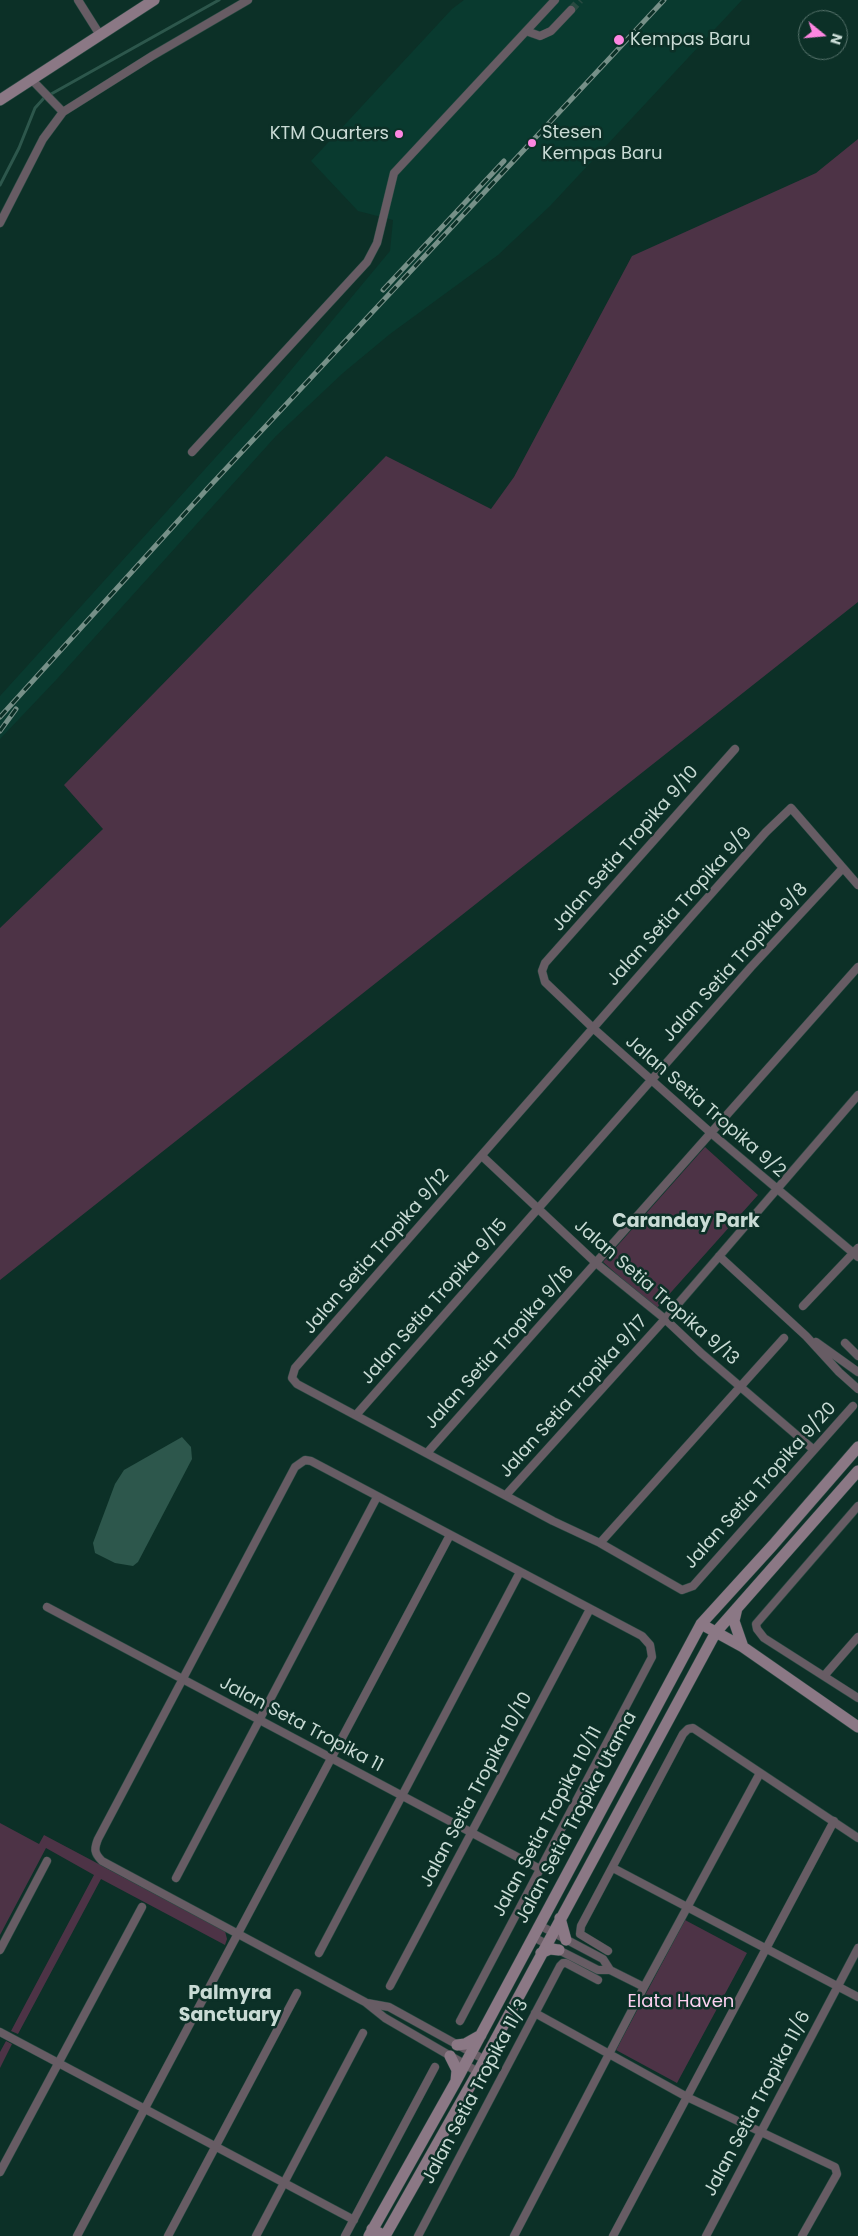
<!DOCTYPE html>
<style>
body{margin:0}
#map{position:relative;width:858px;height:2236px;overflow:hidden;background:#0c3027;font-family:Poppins,sans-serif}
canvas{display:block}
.north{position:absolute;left:798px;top:10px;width:50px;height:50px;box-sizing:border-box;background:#0c3027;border:1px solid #58746d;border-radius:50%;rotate:107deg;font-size:14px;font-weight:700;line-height:20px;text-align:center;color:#c9dbd5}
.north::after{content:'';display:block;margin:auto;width:18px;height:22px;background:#fd86e1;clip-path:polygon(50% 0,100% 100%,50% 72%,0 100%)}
</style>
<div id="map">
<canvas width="858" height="2236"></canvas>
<div class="north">N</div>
</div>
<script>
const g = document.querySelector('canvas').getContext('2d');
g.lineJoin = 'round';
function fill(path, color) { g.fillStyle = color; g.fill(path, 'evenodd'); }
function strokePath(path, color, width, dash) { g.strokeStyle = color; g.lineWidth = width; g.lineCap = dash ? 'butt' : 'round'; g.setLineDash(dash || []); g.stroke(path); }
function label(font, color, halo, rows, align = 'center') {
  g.font = font + ' Poppins,sans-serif'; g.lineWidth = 5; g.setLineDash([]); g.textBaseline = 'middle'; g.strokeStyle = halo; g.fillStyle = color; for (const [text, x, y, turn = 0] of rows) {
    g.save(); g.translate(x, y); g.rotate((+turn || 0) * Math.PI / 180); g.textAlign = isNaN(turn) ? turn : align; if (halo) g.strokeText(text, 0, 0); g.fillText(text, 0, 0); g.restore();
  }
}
fill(new Path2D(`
 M464 0H742L550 206 498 255 390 334 343 373 276 436 57 679 0 739V696L252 417 390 251 393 220 358 211 311 161 452 9Z`), '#093a2f');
fill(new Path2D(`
 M858 139V602L0 1280V928L103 829 64 785 386 456 491 509 514 477 632 256 816 173Z
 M705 1147 758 1195 656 1309 603 1262Z
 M0 1823 39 1844 44 1835 225 1931 227 1939 225 1945 101 1879 18 2034 11 2031 94 1875 46 1848 0 1935Z
 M685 1920 747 1953 677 2083 616 2050Z
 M6 2041 12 2044 0 2068V2052Z`), '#4d3346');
fill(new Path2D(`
 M182 1437 191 1447 192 1459 138 1562 133 1566 115 1563 95 1553 93 1543 115 1484 124 1470Z`), '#2d574c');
strokePath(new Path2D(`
 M0 185 19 148 35 108 44 98 219 0`), '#2d574c', 3);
strokePath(new Path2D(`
 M571 10 580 0`), '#284a41', 8, [8, 4]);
const street = new Path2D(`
 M78 0 100 35
 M526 31 540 36 551 31 571 10
 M32 80 63 112
 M0 223 43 139 63 112 152 56 248 0
 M192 452 367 262 377 243 394 173 555 0
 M735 749 545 963 542 971 545 982 593 1028 711 1133 858 1257
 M482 1156 596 1263 665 1319 701 1353 814 1450
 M719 1256 806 1336 839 1372 858 1389
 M803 1306 858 1248
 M816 1342 858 1372
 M845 1343 858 1356
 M853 1406 693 1586 682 1590 600 1543 553 1521 297 1384 292 1378 295 1368 694 913 766 832 791 808 858 885
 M356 1415 751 967 843 868
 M427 1453 858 967
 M506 1495 665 1319 858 1095
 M858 1506 756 1624 757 1629 764 1638 858 1698
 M600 1543 784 1338
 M47 1607 540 1869
 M824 1676 858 1637
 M613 1868 858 1997
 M176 1878 377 1497
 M539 1925 603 1959 610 1970
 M533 1937 598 1970H610L644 1987
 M0 1950 47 1861
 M608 1951 580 1934 581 1926 683 1734 688 1729 693 1728 858 1838
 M319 1953 520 1572
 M390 1986 590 1609
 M367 2003 389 2007 485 2060
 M535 2013 687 2097 835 2167 837 2174 802 2236
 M460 2021 652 1657 650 1645 642 1636 311 1461 305 1460 295 1467 98 1839C94 1849 94 1853 102 1861L365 2002 385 2018 478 2072
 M0 2032 354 2220
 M0 2172 142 1907
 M77 2236 450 1535
 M168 2236 297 1993
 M256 2236 363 2033
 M345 2236 435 2067
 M418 2236 560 1966 563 1963H566L598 1980
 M514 2236 644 1987 760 1773
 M613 2236 834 1821
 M706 2236 858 1948`);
const secondary = new Path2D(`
 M0 100 154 0
 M737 1608 734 1621 743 1647
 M701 1624 743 1647 858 1727
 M560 1918 566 1940
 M541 1953 550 1949 559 1950
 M457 2045 465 2044 481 2035
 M450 2056 457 2070 456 2081
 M372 2229 385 2236 478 2072 716 1632 858 1471
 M369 2236 455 2083 701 1624 773 1545 858 1447`);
strokePath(street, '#2a4b43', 9);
strokePath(secondary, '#2a4b43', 12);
strokePath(street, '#675c64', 8);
strokePath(secondary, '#8b7885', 11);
const rail = new Path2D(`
 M383 290 504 161
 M0 717 208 488 664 0
 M0 731 16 709`);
strokePath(rail, '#769088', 5);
strokePath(rail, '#0c3027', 3, [9]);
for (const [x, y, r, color] of [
 [619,40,6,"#fd86e1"],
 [399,134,5,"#fd86e1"],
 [532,143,5,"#fd86e1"]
]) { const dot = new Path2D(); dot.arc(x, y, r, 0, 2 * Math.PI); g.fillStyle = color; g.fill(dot); strokePath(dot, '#0c3027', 2); }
label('18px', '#c9dbd5', '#0c3027', [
 ["Kempas Baru",630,40],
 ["Stesen",542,133],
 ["Kempas Baru",542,154],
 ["KTM Quarters",389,134,"right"]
], 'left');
label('18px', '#c9dbd5', '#0c3027', [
 ["Jalan Setia Tropika 9/10",626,849,-49],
 ["Jalan Setia Tropika 9/9",680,907,-48],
 ["Jalan Setia Tropika 9/8",736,963,-48],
 ["Jalan Setia Tropika 9/2",705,1107,41],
 ["Jalan Setia Tropika 9/12",377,1252,-49],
 ["Jalan Setia Tropika 9/13",656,1293,41],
 ["Jalan Setia Tropika 9/15",435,1302,-49],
 ["Jalan Setia Tropika 9/16",500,1348,-48],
 ["Jalan Setia Tropika 9/17",574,1397,-48],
 ["Jalan Setia Tropika 9/20",761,1486,-48],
 ["Jalan Seta Tropika 11",301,1725,28],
 ["Jalan Setia Tropika 10/10",477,1790,-62],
 ["Jalan Setia Tropika Utama",577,1818,-62],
 ["Jalan Setia Tropika 10/11",548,1822,-62],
 ["Jalan Setia Tropika 11/3",476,2092,-62],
 ["Jalan Setia Tropika 11/6",758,2104,-62]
]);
label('18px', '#fdd0f0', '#0c3027', [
 ["Elata Haven",681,2002]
]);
label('bold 19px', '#c9dbd5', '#0c3027', [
 ["Caranday Park",686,1222],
 ["Palmyra",230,1994],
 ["Sanctuary",230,2016]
]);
</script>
